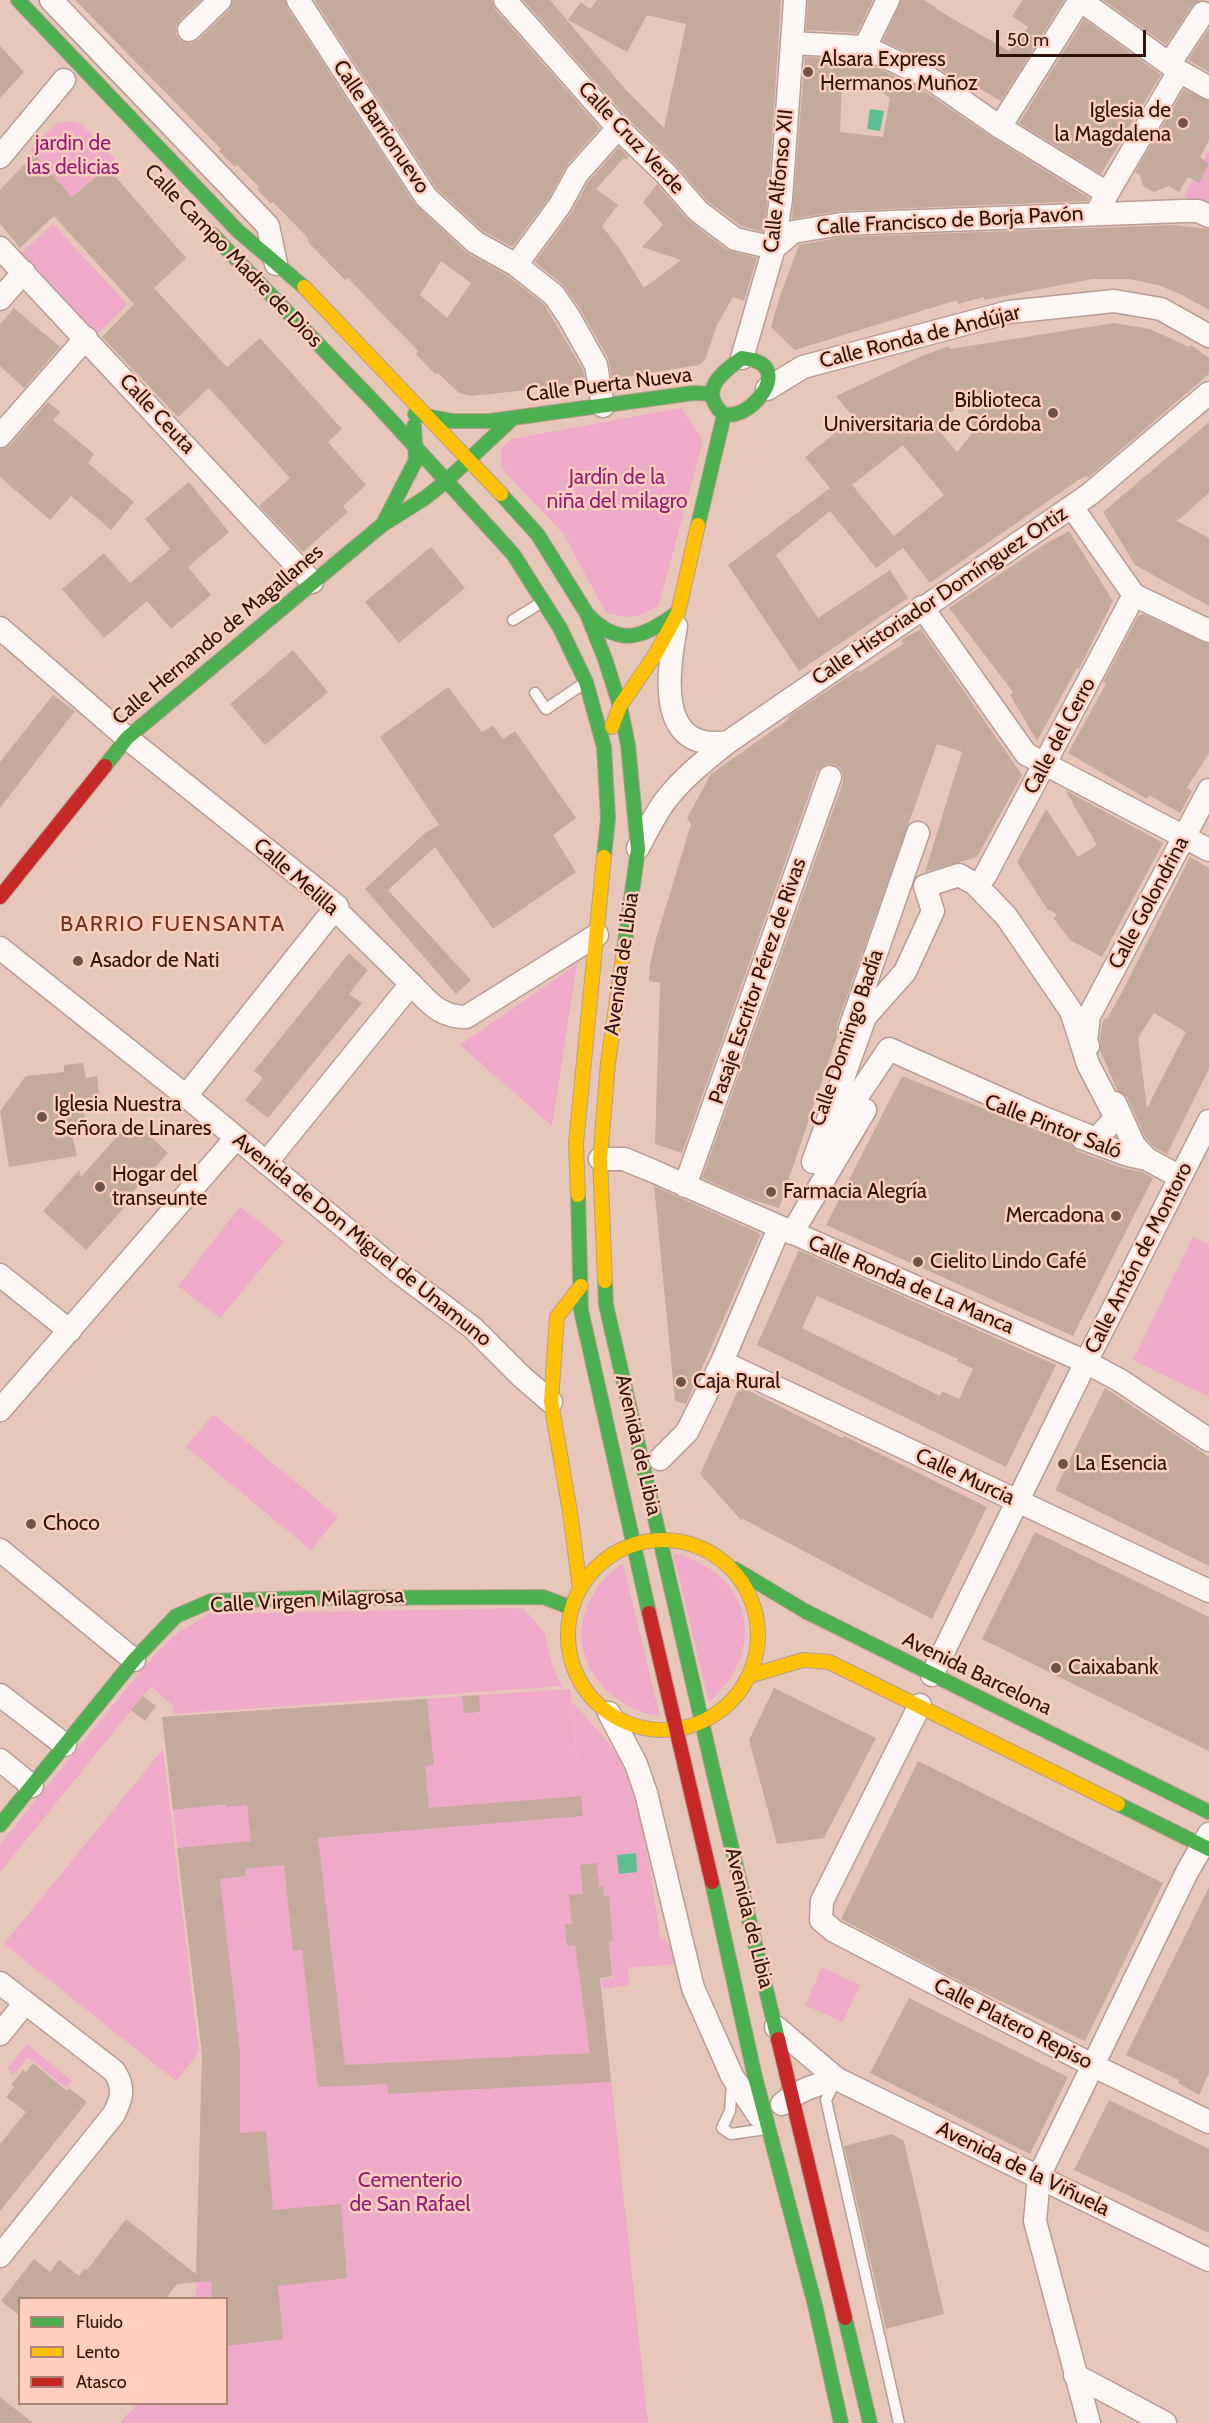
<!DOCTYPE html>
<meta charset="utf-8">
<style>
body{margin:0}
#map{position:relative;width:1209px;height:2423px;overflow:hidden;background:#e8c7bb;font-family:Cabin,sans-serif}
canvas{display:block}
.legend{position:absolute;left:18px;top:2297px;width:210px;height:108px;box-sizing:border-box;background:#fecfbf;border:2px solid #ab8476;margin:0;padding:8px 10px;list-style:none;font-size:18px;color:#2f1309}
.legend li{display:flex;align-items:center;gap:12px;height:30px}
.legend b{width:30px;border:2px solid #ab8476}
.scale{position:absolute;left:996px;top:30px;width:150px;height:27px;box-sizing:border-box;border:3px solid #2f1309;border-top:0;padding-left:8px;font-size:18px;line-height:21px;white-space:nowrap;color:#2f1309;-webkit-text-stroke:4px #fecfbf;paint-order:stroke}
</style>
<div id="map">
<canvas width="1209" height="2423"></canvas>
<ul class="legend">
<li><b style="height:8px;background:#4caf50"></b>Fluido</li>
<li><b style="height:8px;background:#ffc107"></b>Lento</li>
<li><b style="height:8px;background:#c62828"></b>Atasco</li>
</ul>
<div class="scale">50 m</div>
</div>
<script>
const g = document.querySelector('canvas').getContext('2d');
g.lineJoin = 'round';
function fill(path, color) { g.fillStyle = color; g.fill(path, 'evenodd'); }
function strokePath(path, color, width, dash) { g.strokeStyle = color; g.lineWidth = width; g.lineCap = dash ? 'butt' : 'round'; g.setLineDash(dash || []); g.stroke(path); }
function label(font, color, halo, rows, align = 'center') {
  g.font = font + ' Cabin,sans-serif'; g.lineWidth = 5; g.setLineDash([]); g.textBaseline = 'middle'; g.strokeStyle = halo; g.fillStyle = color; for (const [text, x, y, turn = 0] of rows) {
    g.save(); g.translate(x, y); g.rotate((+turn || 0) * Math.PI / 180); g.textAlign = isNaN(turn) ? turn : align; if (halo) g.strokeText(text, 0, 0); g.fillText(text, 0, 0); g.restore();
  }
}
fill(new Path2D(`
 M71 121 82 125 115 159 83 187 89 194 78 204 30 150 56 124Z
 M1209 151V213L1184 196Z
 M53 224 127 304 98 334 19 255Z
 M682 408 703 441 659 604C638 619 631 619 606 613L563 533 504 471 501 463 502 447 512 439Z
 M577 964 552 1126 460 1045Z
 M240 1207 284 1241 220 1318 178 1286Z
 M1193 1237 1209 1245V1397L1133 1360Z
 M213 1414 338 1517 311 1550 186 1447Z
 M673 1553C751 1572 770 1650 709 1702Z
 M623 1563 660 1716C601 1707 560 1648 594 1593 601 1580 612 1572 623 1563Z
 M523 1608 544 1632 553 1668 562 1686 174 1714 173 1706 151 1686 0 1872V1844L143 1668 173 1636 209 1614Z
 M570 1689 584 1828 572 1702C586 1718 602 1733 614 1750 640 1788 654 1890 660 1936L672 1946 675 1964 628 1968 629 1985 603 1989 602 1979 613 1978 609 1942 612 1976 600 1978 648 2423H120L137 2404H226V2298H196L202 2054 162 1717Z
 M163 1749 199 2052 176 2081 4 1944Z
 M822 1967 860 1985 843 2022 805 2005Z
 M27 2044 72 2081 66 2088 28 2057 13 2075 7 2069Z`), '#eeaac8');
fill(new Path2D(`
 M870 109 884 111 880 131 867 129Z
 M636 1853 637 1872 619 1874 617 1855Z`), '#5cbe91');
fill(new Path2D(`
 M75 0H201L180 20 176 27V34L180 40 192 43 198 40 229 10 233 0H285L287 7 415 204 466 252 508 276 544 304 583 370 586 384 471 396 459 393 438 373 435 374 416 354 418 351 348 278 345 280 308 242V238L273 202 271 204 257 189 259 187 237 165 235 167 219 151 221 149ZM441 261 471 283 447 318 420 295Z
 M314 0H492L495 9 600 128 567 165 549 198 512 247 483 231 436 188Z
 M523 0H550L625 89 664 128 686 24 647 15 627 52 568 20 581 2 590 9 597 0H781L768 198 763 232 741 226 707 201 675 164 628 119Z
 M808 0H873L857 33 806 30Z
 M901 0H924L937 8 936 9 1009 51 1028 27 1012 16 1023 0H1064L1001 101 961 78 958 81 934 65 883 41Z
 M1103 0H1201L1192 6 1166 45Z
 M1084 19 1161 75 1101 174 1019 123Z
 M1209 28V72L1188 60Z
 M0 46 24 72 0 98Z
 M805 57 862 60 921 89 993 138 1089 198 1088 201 840 211 792 219ZM842 83 871 84 890 98 883 137 840 132Z
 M1184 89 1209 101V140L1200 157 1209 164 1199 183 1188 177 1179 192 1168 186 1154 192 1143 186 1140 175 1135 172Z
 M619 147 629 157 626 160 624 158 596 189 618 205 602 226 621 251 644 288 681 260 642 247 663 225 643 202 657 184 688 220 727 250 757 258 744 301 733 297 717 325 705 360 699 365 612 379 608 358 580 309 563 285 535 262 571 213 588 182Z
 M34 154 72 197 107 167 186 258 154 288 227 367 260 338 342 429 328 442 366 485 343 506 348 512 303 552 259 506 290 478 209 388 178 417 102 337 134 304 54 216 20 248 0 224V190Z
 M1174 225 1209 229V310L1182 295 1158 285 1129 279H1092L984 300V297L958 304 957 300 795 350 771 327 780 296 799 245 842 237Z
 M14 308 60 347 24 388 0 366V324Z
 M1114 323 1150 329 1189 347 1191 345 1209 358V374L1088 478 1086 476 1077 481 930 583 903 548 876 568 830 511 776 555 818 618 890 570 908 598 799 671 728 565 830 488 805 457 854 418 836 396 922 356 949 346 950 349ZM965 401 974 431 957 452 935 426ZM903 445 944 495 894 536 852 485Z
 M48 402 60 412 53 420 94 454 88 463 134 502 111 530 71 496 50 520 0 477V449L10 445Z
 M1209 422V493L1177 521 1209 538V606L1135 565 1103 512Z
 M189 482 229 532 188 567 211 595 171 629 147 601 104 638 62 589 104 553 130 583 170 549 145 519Z
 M1069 531 1113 601 1079 669 1077 668 1037 741 1010 695 1013 692 949 608 1045 544Z
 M431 547 465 588 399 643 365 602Z
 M1143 614 1209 644V753L1187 788 1192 791 1180 813 1149 795 1147 799 1068 753 1106 684 1103 682 1138 616Z
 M921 629 1022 775 977 857 925 872 962 752 937 744 837 1024 838 1034 779 1208 747 1198 702 1178 843 782V774L840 768 834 764H827L817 772 682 1153 655 1144 660 983 649 981 650 965 656 939 691 824 687 818 711 774 789 719 788 717 858 670 860 672 903 644 901 640Z
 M293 650 328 692 265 745 230 704Z
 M448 687 482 732 493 726 503 739 515 731 576 818 553 835 576 872 493 929 435 847 388 890 471 980 456 994 365 889 425 833 439 825 380 737Z
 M53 695 75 711 0 808V762Z
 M1065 790 1163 843 1102 957 1070 940 1054 919 1057 914 1047 909 1017 862 1046 809 1078 857 1097 845Z
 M1190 857 1209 868V1069L1167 1154 1155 1148 1145 1137 1127 1097 1117 1090 1100 1050V1039L1102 1024 1105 1018 1107 1019 1121 994ZM1154 1013 1186 1032 1147 1108 1138 1038Z
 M349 953 368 970 349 994 362 1003 268 1118 245 1100 263 1078 254 1071Z
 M83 1063 86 1078 97 1076 101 1110 84 1113 86 1127 71 1130 77 1156 9 1167 0 1111 26 1076 64 1072V1065Z
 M902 1076 1070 1143 1077 1151 1123 1168 1142 1172 1153 1178 1073 1336 826 1225Z
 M129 1123H136L168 1153 122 1204 125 1207 86 1250 43 1211 79 1170 81 1177Z
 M654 1186 761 1234 686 1404 675 1401Z
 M799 1250 1056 1365 1006 1467 757 1345ZM817 1296 958 1359 957 1361 973 1369 959 1399 942 1391 940 1396 802 1328Z
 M740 1386 842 1438 844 1436 987 1507 932 1619 743 1519 741 1520 700 1474Z
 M1105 1388 1209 1457V1566L1055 1490Z
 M1035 1532 1209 1617V1751L982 1639Z
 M774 1688 876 1738 824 1838 777 1844 749 1740Z
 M479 1695 480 1712 464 1713 462 1696Z
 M143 1696 156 1706 145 1721 131 1710Z
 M427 1699 434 1765 425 1766 429 1808 581 1796 583 1816 318 1838 345 2065 590 2053 575 1945 567 1946 565 1924H572L569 1895 583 1894 580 1865 597 1863 599 1887H603L604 1896H609L613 1941 609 1942 612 1976 600 1978 611 2082 388 2094 387 2084 318 2087 302 1950 293 1951 284 1865 245 1869 246 1876 220 1879 240 2051V2133L266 2131 273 2210 341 2204 347 2278 278 2286 283 2339 226 2346V2298H212L211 2281 177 2284 166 2298H20V2316L1 2301 34 2259 50 2272 59 2260 79 2276 85 2268 87 2270 126 2219 196 2274 202 2054 177 1848 251 1841 247 1805 226 1807V1804L173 1810 162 1717Z
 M918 1761 1163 1883 1085 2041 967 1985 841 1919Z
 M1209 1887V2073L1199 2095 1178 2083 1179 2080 1126 2055Z
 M909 1998 1068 2077 1030 2154 870 2073Z
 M33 2063 67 2091 69 2088 87 2102 0 2211V2144L26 2112 6 2097 14 2087 11 2085 23 2070 26 2072Z
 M1109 2100 1209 2149V2233L1074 2170Z
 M892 2134 904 2141 944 2314 886 2329 844 2146Z
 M0 2397 33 2423H0Z`), '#c4aa9b');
const lane = new Path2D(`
 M513 620 539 604
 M535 693 546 709 583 684
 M835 2082 826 2100 899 2423
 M732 2083 730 2111 722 2128 731 2134 766 2129`);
const street = new Path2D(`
 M51 0 268 226 276 264
 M298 0 426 197 475 242 516 265 554 295 569 317 596 365 603 406
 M505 0 618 128 666 174 698 211 735 239 774 248 793 232 841 224 1183 211H1198L1209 216
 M189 30 220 0
 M792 43 865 47 928 77 1000 127 1107 193
 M865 47 888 0
 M1170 63 1203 13
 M1000 127 1080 0 1179 71 1209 88
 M0 157 64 80
 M1100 206 1179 71
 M0 248 312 582
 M516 265 560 205 577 174 618 128
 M0 299 24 272
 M742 358 774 248 781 199 795 0
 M767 389 803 367 1009 312 1114 301 1161 309 1209 336
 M0 436 86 338
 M1072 507 1134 595 1209 631
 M922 607 1026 754 1209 850
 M676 626C668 672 655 753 728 742
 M0 628 127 738 337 906 339 913 411 984 266 1163
 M638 848C648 830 656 811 669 796 686 775 707 759 728 742L1090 494 1209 393
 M959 875 975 884 1006 916 1071 1011 1088 1064 1116 1118 1096 1139 1039 1116 889 1049 813 1162 865 1017 905 972 933 911 925 886Z
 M985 876 1134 595
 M0 948 186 1096 397 1271 473 1328 522 1377 551 1402
 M411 984C429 1002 439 1017 466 1017L597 935
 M850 1028 918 833
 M1088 1046 1086 1041 1089 1016 1209 790
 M186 1096 337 906
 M1115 1103 1134 1145 1147 1159
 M1082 1138 1128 1155 1147 1159 1180 1177
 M600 1159H624L653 1171 1086 1362 1121 1381 1209 1440
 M685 1186 830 777
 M792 1233 865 1110
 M0 1275 70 1331
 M722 1362 1209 1591
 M0 1410 236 1138
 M660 1459 687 1432 722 1362 779 1228
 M0 1550 134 1660
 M932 1675 1086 1362 1209 1121
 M0 1695 65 1745
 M920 1705 822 1901 821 1920 834 1931 1094 2066 1209 2122
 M609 1713 636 1764 646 1793 693 1988 732 2076 759 2116
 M0 1760 32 1786
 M0 1983 114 2071C125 2087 122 2098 114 2114L0 2256
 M776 2027 837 2079 1209 2260
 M0 2034 25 2003
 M782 2104C798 2090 816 2085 837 2079
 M1075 2375 1165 2423
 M1089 2423 1035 2221 1039 2176 1187 1872 1209 1834`);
const fast = new Path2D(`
 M18 0 238 231 304 287
 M212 234 378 406 513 554 560 628 586 682 604 747 608 818 604 857
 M742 358C746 359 752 359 756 361 785 372 757 408 738 413 734 415 728 415 724 415 698 391 720 374 742 358Z
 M415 414 452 421H490L694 393 712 394
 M501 494 538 535 587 614 605 659 620 706 628 745 638 849 624 950
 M384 522 416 460 414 426
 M698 525 724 415
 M587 614C619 648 643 638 677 613
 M105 766 127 738 382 525 425 498 445 482 512 419
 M578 1195 581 1310 649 1613
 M605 1281 606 1305 715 1779 778 2039
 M735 1569 805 1611 1209 1812
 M1118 1804 1209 1849
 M0 1825 134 1660 176 1616 211 1601 308 1598 543 1597 572 1608
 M712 1882 754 2073 815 2305 841 2423
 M845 2318 870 2423`);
const slow = new Path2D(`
 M304 287 501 494
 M612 727 620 706 655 655 678 613 698 525
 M578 1195 576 1143 604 857
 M605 1281 600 1159 608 1063 624 950
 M568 1635a95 95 0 1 1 190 0a95 95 0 1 1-190 0Z
 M580 1589 570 1512 551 1402 557 1317 581 1286
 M749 1676 803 1660 829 1662 1118 1804`);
const jam = new Path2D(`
 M0 897 105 766
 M649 1613 712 1882
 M778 2039 845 2318`);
strokePath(lane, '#b89c92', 13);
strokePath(street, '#b89c92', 25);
strokePath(fast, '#b89c92', 16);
strokePath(slow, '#b89c92', 16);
strokePath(jam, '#b89c92', 16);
strokePath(lane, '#fcf7f5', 10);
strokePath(street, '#fcf7f5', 22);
strokePath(fast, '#4caf50', 14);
strokePath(slow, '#ffc107', 14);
strokePath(jam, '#c62828', 14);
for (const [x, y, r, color] of [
 [808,72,6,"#705247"],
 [1183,123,6,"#705247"],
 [1053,413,6,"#705247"],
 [78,961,6,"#705247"],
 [42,1117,6,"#705247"],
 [100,1187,6,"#705247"],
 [771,1192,6,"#705247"],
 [1116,1216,6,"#705247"],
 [918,1262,6,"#705247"],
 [681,1382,6,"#705247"],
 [1063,1464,6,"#705247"],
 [31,1524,6,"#705247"],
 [1056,1668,6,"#705247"]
]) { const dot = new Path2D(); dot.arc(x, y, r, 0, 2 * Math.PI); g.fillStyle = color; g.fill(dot); strokePath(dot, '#fecfbf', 2); }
label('21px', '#2f1309', '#fecfbf', [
 ["Alsara Express",820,60],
 ["Hermanos Muñoz",820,84],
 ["Iglesia de",1171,111,"right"],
 ["la Magdalena",1171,135,"right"],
 ["Biblioteca",1041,401,"right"],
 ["Universitaria de Córdoba",1041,425,"right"],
 ["Asador de Nati",90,961],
 ["Iglesia Nuestra",54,1105],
 ["Señora de Linares",54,1129],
 ["Hogar del",112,1175],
 ["transeunte",112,1199],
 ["Farmacia Alegría",783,1192],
 ["Mercadona",1104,1216,"right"],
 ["Cielito Lindo Café",930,1262],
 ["Caja Rural",693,1382],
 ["La Esencia",1075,1464],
 ["Choco",43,1524],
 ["Caixabank",1068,1668]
], 'left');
label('21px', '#2f1309', '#fecfbf', [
 ["Calle Barrionuevo",381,127,56],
 ["Calle Cruz Verde",631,138,47],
 ["Calle Alfonso XII",779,181,-84],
 ["Calle Francisco de Borja Pavón",950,221,-3],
 ["Calle Campo Madre de Dios",233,256,46],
 ["Calle Ronda de Andújar",920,337,-14],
 ["Calle Puerta Nueva",609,385,-7],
 ["Calle Ceuta",157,414,47],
 ["Calle Historiador Domínguez Ortiz",940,596,-34],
 ["Calle Hernando de Magallanes",218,635,-40],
 ["Calle del Cerro",1060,736,-62],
 ["Calle Melilla",296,877,41],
 ["Calle Golondrina",1149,903,-62],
 ["Avenida de Libia",622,964,-82],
 ["Pasaje Escritor Pérez de Rivas",758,981,-71],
 ["Calle Domingo Badía",847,1038,-71],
 ["Calle Pintor Saló",1053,1127,21],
 ["Avenida de Don Miguel de Unamuno",362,1240,39],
 ["Calle Antón de Montoro",1139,1258,-63],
 ["Calle Ronda de La Manca",911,1285,23],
 ["Avenida de Libia",638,1445,77],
 ["Calle Murcia",965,1477,25],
 ["Calle Virgen Milagrosa",307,1601,-3],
 ["Avenida Barcelona",977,1674,26],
 ["Avenida de Libia",749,1918,76],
 ["Calle Platero Repiso",1013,2024,27],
 ["Avenida de la Viñuela",1023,2169,26]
]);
label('21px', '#941a75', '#fecfbf', [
 ["jardin de",73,144],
 ["las delicias",73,168],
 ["Jardín de la",617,478],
 ["niña del milagro",617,502],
 ["Cementerio",410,2181],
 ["de San Rafael",410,2205]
]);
g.letterSpacing = '1.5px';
label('22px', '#73341c', '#fecfbf', [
 ["BARRIO FUENSANTA",173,925]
]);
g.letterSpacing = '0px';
</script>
